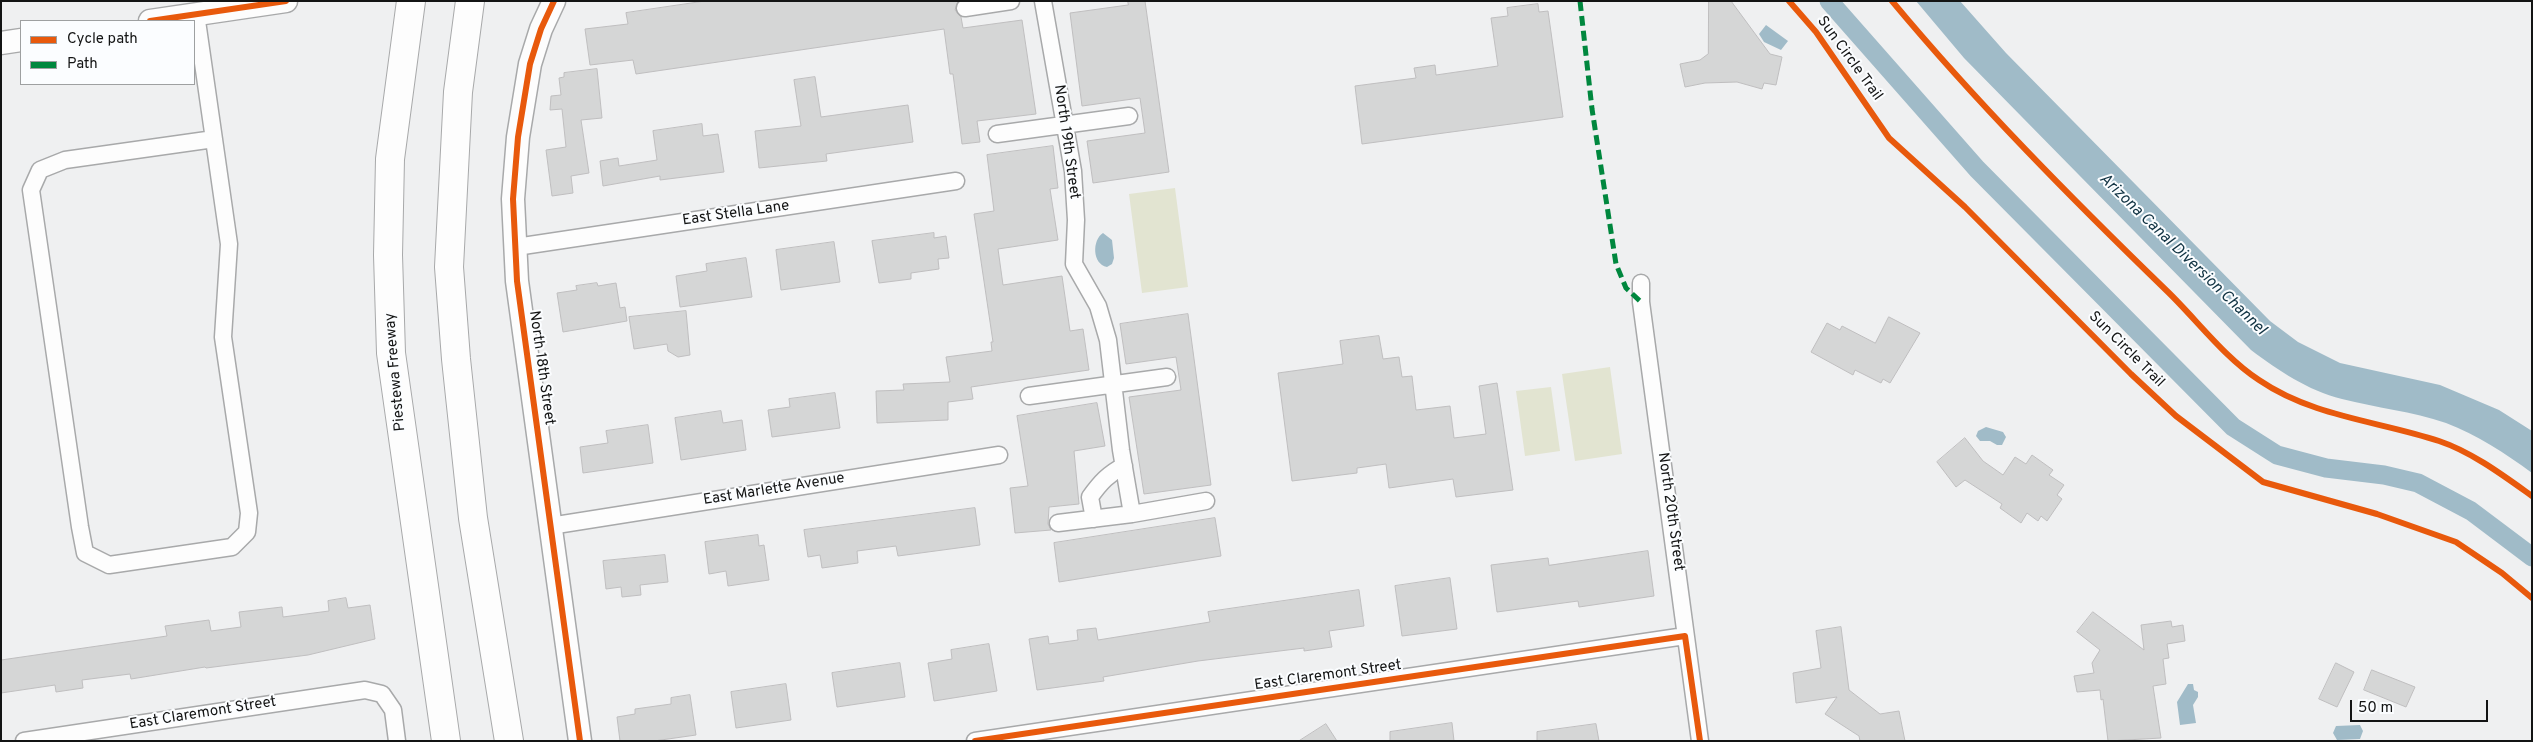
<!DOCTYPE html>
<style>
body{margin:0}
#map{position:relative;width:2533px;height:742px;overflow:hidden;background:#eff0f1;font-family:Overpass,sans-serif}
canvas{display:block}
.frame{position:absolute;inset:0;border:2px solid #131414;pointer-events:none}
.legend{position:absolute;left:20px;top:20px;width:175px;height:65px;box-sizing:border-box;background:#fbfdff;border:1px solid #9ea0a1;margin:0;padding:6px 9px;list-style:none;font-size:15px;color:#131414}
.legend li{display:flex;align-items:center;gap:10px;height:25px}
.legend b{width:25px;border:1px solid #9ea0a1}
.scale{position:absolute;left:2350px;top:700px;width:138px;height:22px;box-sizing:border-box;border:2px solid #131414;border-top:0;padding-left:6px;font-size:15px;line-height:18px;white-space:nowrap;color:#131414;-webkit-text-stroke:4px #fbfdff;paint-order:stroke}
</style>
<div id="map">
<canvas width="2533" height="742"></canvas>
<div class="frame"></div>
<ul class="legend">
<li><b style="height:6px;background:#e8590c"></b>Cycle path</li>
<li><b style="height:6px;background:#00873e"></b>Path</li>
</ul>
<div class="scale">50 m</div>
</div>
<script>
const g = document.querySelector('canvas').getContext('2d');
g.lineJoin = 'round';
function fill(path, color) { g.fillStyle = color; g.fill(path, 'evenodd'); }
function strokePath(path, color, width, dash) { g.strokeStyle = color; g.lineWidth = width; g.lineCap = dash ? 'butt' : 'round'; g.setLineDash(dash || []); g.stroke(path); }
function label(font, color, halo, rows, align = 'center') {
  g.font = font + ' Overpass,sans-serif'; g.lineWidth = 4; g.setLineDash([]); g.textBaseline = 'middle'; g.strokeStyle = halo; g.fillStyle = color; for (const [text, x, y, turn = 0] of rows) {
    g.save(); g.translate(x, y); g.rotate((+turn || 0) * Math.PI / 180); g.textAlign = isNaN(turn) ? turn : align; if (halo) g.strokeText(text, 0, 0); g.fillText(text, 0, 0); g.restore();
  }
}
fill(new Path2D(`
 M1175 188 1188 287 1142 293 1129 194Z
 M1610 367 1622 454 1575 461 1562 374Z
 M1551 387 1560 451 1525 456 1516 391Z`), '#e2e4d1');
fill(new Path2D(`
 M1916 1H1960L2006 53 2270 321 2298 342 2340 363 2440 385 2499 410 2532 431V473C2505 453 2477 435 2446 423 2412 411 2376 408 2342 399 2307 390 2279 371 2251 350L1964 58Z
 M1766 25 1788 41 1781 50 1764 42 1759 34Z
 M1103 233 1112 240 1114 258 1112 264 1107 267C1092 264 1092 240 1103 233Z
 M1986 427 2003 432 2006 437 2002 445H1997L1990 441H1980L1976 436 1978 431Z
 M2188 684H2193L2194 690 2198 692V697L2193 705 2196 723 2180 725 2177 702Z
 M2360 725 2363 731 2360 739 2337 740 2333 733 2336 726Z`), '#a0bbc8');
strokePath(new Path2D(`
 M1829 1 1977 169 2233 427 2277 455 2326 468 2384 475 2418 483 2471 511 2532 557`), '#a0bbc8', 19);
const building = new Path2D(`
 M705 1H958L955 10 961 17 963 28 1022 20 1036 114 977 121 980 142 962 144 953 74H950L944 29 636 74 633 60 590 65 585 29 628 24 626 13Z
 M1128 1H1145L1169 172 1093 183 1087 141 1145 133 1140 98 1082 106 1070 13 1128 5Z
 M1709 1H1731L1770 54 1782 57 1776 85 1764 83 1762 89 1737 82 1705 83 1685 87 1680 64 1700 60 1708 54Z
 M1538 4 1539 12 1548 11 1563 117 1362 144 1355 86 1416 78 1414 68 1435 65 1436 75 1498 66 1491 18 1508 16 1507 8Z
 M597 69 602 118 581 120 589 173 571 176 573 193 552 196 546 150 566 147 562 109 550 110 551 96 561 95 559 78 564 77V73Z
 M815 77 821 117 908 105 913 142 826 154 827 161 759 168 755 131 801 126 794 80Z
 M702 124 703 136 718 134 724 172 660 180V176L603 186 600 161 618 158 619 166 657 160 653 131Z
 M1053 146 1058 188 1050 189 1058 240 998 249 1003 285 1062 276 1070 331 1083 329 1089 370 971 387 973 399 948 402V420L877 423 876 391 904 390 903 384 950 382 946 357 992 351 991 342H993L974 214 994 211 987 155Z
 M934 233V238L946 236 949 258 938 259 939 269 911 273V279L879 283 872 241Z
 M834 242 840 282 781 290 776 250Z
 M746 258 752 297 680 307 676 276 707 271 706 264Z
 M597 283 598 286 616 283 620 308 625 307 627 321 563 332 557 293 577 290 576 286Z
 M686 311 690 355 678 357 668 351 667 344 634 349 629 317Z
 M1188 314 1211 485 1144 494 1129 397 1181 390 1176 357 1126 364 1120 324Z
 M1889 317 1920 333 1890 383 1883 379 1881 383 1855 370 1853 375 1811 352 1827 323 1840 330 1842 326 1875 343Z
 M1379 336 1383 359 1399 357 1402 377 1412 376 1416 410 1450 406 1454 438 1486 434 1479 386 1497 383 1513 490 1456 497 1453 479 1389 488 1386 464 1357 468V473L1292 481 1278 373 1343 364 1340 341Z
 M835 393 840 428 772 437 768 410 790 407 789 399Z
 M1097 403 1105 446 1074 451 1079 504 1049 507 1048 524 1051 530 1015 533 1010 488 1028 486 1017 416Z
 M721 411 723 423 742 420 746 450 681 460 675 418Z
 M648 425 653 463 583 473 580 447 608 443 606 431Z
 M1965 438 1983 461 2003 475 2015 457 2026 464 2032 455 2053 470 2049 475 2064 485 2057 495 2062 499 2047 521 2041 516 2038 521 2027 513 2021 523 2000 508 2002 504 1965 480 1956 487 1937 462Z
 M975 508 980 545 898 556 896 546 857 551 858 563 822 568 820 555 808 557 804 530Z
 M1215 518 1221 556 1059 582 1054 543Z
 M758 535 759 546 764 545 769 580 728 586 726 571 709 574 705 542Z
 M1648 551 1654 596 1579 607 1578 601 1497 612 1491 565 1548 558 1549 565Z
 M665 555 668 582 640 585 641 595 622 597 621 587 606 589 603 561Z
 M1450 578 1457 629 1402 636 1395 586Z
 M1359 590 1364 626 1329 631 1332 647 1304 651V648L1198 661 1103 677 1104 681 1037 690 1029 639 1048 636 1049 644 1078 640 1077 630 1096 628 1098 640 1210 622 1208 612Z
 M346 598 348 608 370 605 375 639 308 655 206 668 205 667 131 679 130 674 82 680 83 688 56 692 55 685 1 693V660L167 636 165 626 209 620 211 631 241 627 239 612 282 607 283 617 329 611 328 601Z
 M2093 612 2144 650 2141 625 2171 621 2172 627 2183 625 2185 641 2167 644 2169 658 2163 659 2166 684 2153 686 2161 738 2108 741 2103 699 2101 700 2100 690 2077 692 2074 676 2094 673 2092 663 2100 650 2077 632Z
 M1841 627 1849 690 1880 714 1899 711 1905 741H1860L1859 736 1825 714 1837 697 1796 703 1793 673 1821 668 1816 631Z
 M989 644 997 691 934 701 928 663 952 659 951 650Z
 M900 663 905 697 837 707 832 673Z
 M2336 663 2354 672 2337 707 2319 699Z
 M2372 670 2415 687 2406 707 2364 690Z
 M786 684 791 720 736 728 731 692Z
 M690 695 696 735 654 741H620L617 717 635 714V709L671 704V698Z
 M1452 723 1454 741H1390V732Z
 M1326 724 1337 741H1299Z
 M1596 724 1599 741H1537V732Z`);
fill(building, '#d5d6d6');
strokePath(building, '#bfbebf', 1);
const street = new Path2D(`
 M1043 1 1073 171 1076 220 1074 264 1098 306 1108 340 1121 450 1132 514
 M965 8 1011 1
 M196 14 229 244 223 337 249 513 247 532 232 547 109 565 85 553 80 527 31 190 40 170 65 160 214 139
 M997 134 1129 116
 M516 247 956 181
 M1641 283V302L1700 741
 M1029 396 1167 377
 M1094 519 1090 497C1100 483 1109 473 1124 466
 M1058 523 1132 514 1206 501
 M550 526 999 455
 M24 741 365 690 382 694 393 710 397 741
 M975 741 1685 636`);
const secondary = new Path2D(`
 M554 1 541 29 530 64 518 137 513 199 517 281 580 741
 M150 21 286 1
 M1 43 21 40`);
const highway = new Path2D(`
 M411 1 390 159 388 255 391 353 446 741
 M470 1 458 92 449 267 456 359 473 518 509 741`);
strokePath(street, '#a8a9aa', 19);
strokePath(secondary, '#a8a9aa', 25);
strokePath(highway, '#a8a9aa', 30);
strokePath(street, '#fdfdfd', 16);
strokePath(secondary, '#fdfdfd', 22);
strokePath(highway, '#fdfdfd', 28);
strokePath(new Path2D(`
 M1580 1 1592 109 1616 264 1626 288 1641 302`), '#00873e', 5, [10, 5]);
strokePath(new Path2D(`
 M554 1 541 29 530 64 518 137 513 199 517 281 580 741
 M1789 1 1816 32 1889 138 1965 207 2131 374 2176 416 2263 482 2377 514 2456 542 2502 573 2532 598
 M1892 1C1977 103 2071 198 2167 291 2197 320 2224 357 2259 380 2313 417 2379 421 2439 441 2472 452 2504 476 2532 496
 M150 21 286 1
 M975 741 1685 636 1700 741`), '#e8590c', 6);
label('15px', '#131414', '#fbfdff', [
 ["Sun Circle Trail",1849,59,54],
 ["North 19th Street",1066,142,82],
 ["East Stella Lane",736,214,-8],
 ["Sun Circle Trail",2126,350,45],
 ["North 18th Street",541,368,82],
 ["Piestewa Freeway",396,372,-95],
 ["East Marlette Avenue",774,490,-9],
 ["North 20th Street",1670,512,82],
 ["East Claremont Street",1328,676,-8],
 ["East Claremont Street",203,714,-9]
]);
label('italic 16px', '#113343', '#fbfdff', [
 ["Arizona Canal Diversion Channel",2182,255,44]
]);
</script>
